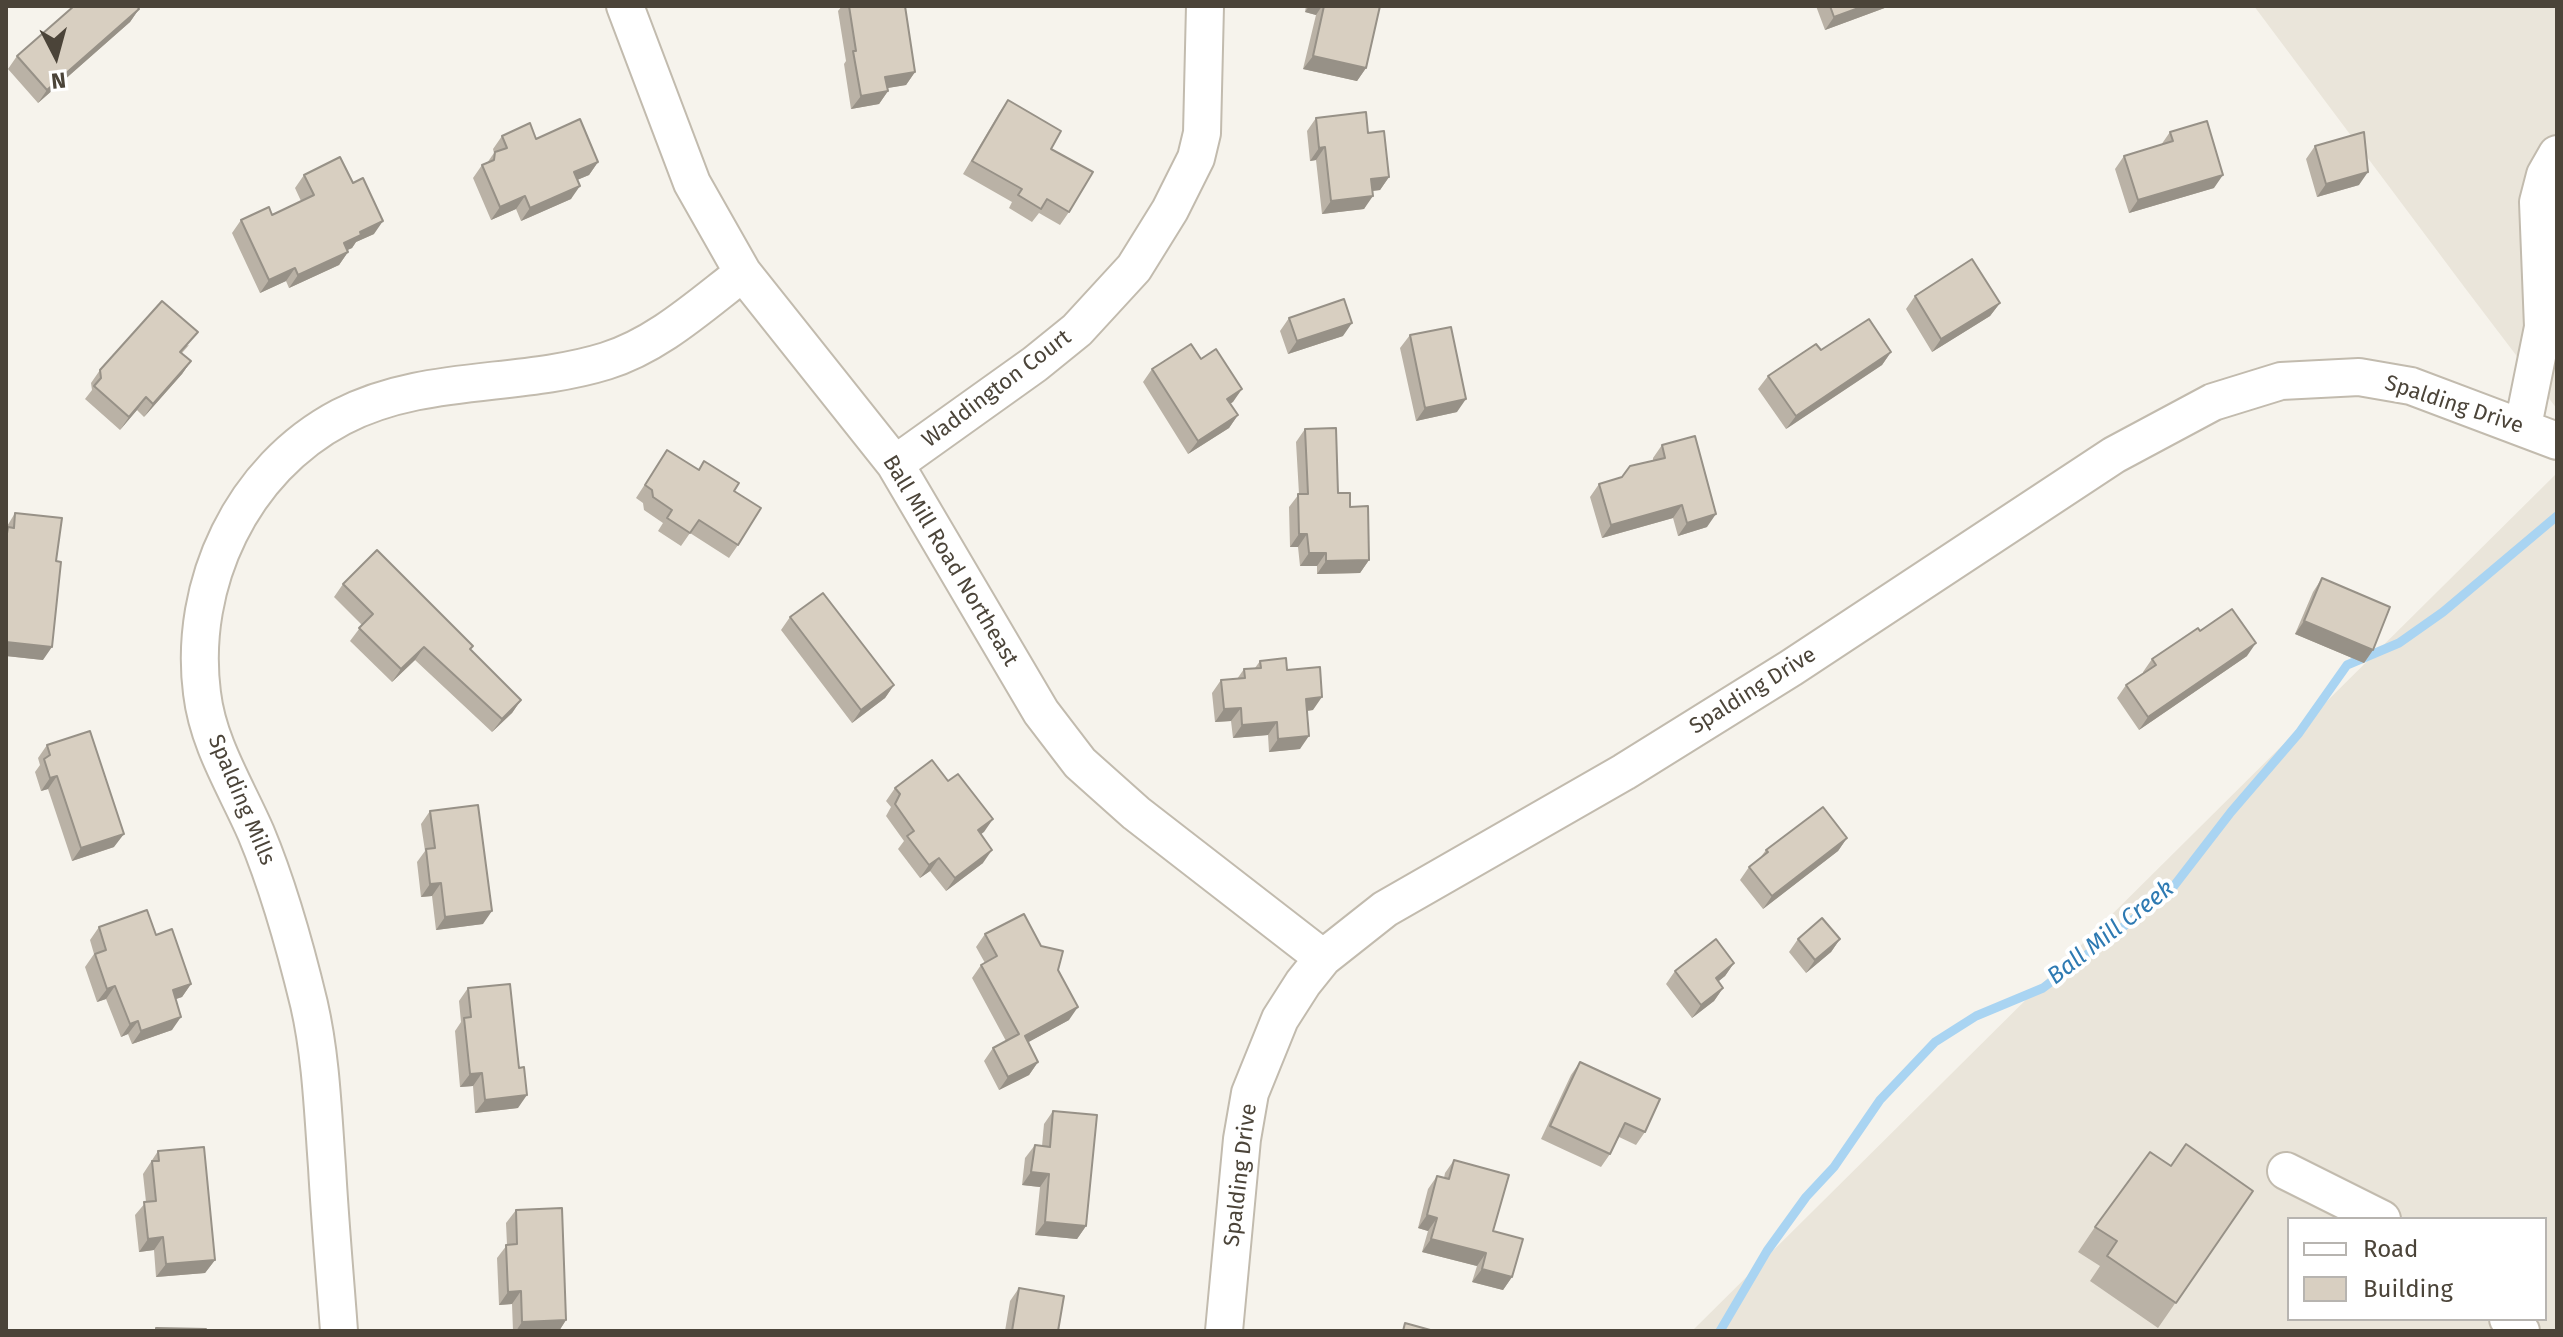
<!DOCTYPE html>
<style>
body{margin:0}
#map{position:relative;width:2563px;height:1337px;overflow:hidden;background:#f6f3ec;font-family:"Fira Sans",sans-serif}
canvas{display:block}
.frame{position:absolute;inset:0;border:8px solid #4b4439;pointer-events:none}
.legend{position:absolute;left:2287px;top:1217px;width:260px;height:104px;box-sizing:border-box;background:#fff;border:2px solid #b7b4b0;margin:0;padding:10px 14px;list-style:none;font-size:24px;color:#4b4439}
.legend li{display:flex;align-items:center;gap:16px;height:40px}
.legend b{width:40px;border:2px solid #b7b4b0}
.north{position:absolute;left:16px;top:16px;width:80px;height:80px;-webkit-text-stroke:6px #fff;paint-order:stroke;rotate:174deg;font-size:22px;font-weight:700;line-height:32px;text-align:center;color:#4b4439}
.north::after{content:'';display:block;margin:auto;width:28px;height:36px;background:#4b4439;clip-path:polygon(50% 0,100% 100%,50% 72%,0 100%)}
</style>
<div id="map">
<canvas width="2563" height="1337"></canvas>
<div class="frame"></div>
<ul class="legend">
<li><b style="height:10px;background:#fff"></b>Road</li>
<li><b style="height:22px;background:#d8cfc1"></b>Building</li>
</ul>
<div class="north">N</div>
</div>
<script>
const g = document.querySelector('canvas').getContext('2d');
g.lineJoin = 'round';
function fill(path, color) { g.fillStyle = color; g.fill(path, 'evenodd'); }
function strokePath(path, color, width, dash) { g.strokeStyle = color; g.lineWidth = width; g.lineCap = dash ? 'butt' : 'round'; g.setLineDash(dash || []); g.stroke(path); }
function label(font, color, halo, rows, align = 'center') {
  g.font = font + ' "Fira Sans",sans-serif'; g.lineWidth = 8; g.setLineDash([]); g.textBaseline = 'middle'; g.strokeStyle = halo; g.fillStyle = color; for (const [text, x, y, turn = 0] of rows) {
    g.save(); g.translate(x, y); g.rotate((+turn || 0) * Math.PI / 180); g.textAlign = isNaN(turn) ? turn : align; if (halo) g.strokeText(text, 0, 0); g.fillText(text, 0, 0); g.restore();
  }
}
fill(new Path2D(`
 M2254 6H2557V409L2465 288Z
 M2557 473V1331H1692L2320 708ZM2289 1219H2545V1319H2289Z`), '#eae5da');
strokePath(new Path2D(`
 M1720 1331 1767 1251 1806 1197 1834 1167 1880 1100 1935 1042 1976 1016 2043 988 2170 891 2231 812 2299 733 2347 665 2399 643 2443 612 2557 516`), '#a9d4f2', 9);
const minor = new Path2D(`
 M625 6 692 183 743 273 895 464 1041 712 1080 763 1136 813 1323 958
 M2523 426 2543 327 2538 202 2545 175 2557 154
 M895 464 1035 364 1077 330 1134 268 1170 210 1196 158 1202 133 1205 6
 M2286 1171 2382 1219
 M2508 1319 2521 1331
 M339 1331C335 1276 330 1222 327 1167 323 1113 321 1056 309 1004 295 946 279 888 256 833 236 787 208 744 202 693 188 584 242 469 341 417 423 374 519 388 606 361 658 345 701 305 743 273
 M1224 1331 1242 1139 1250 1093 1280 1019 1303 983 1323 958 1385 909 1624 772 1791 668 2114 455 2213 402 2281 381 2359 377 2411 386 2557 441`);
strokePath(minor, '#c2bbae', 40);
strokePath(minor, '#fff', 36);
fill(new Path2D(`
 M842 6H905L915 72 906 85 887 88 888 91 879 104 851 109 844 64 846 61 838 11Z
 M1306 6H1380L1366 68 1357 81 1303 69 1316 15 1305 12Z
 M1816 6H1890L1825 30Z
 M139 9 130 22 38 103 8 69 17 56Z
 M1008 100 1051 149 1069 212 1060 225 1039 213 1032 222 1009 208 1012 202 963 174 999 113Z
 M1316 118 1368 133 1389 177 1380 190 1373 191 1364 209 1322 214 1316 160 1310 161 1307 131Z
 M2170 132 2214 188 2129 213 2115 169 2124 156 2161 145Z
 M502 136 536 139 598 162 589 175 577 180 571 199 521 221 516 209 491 220 473 178 482 165 487 163 494 153 493 149Z
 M2315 146 2359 185 2317 197 2306 159Z
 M304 175 374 234 356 242 352 248 347 250 348 252 339 265 289 288 286 281 260 293 232 233 241 220 272 215 301 201 295 188Z
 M1915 296 2000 303 1990 316 1932 352 1906 309Z
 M1289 318 1343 336 1288 354 1280 331Z
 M1410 335 1457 412 1416 421 1400 348Z
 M189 345 182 353 191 361 182 374 144 417 137 410 120 430 85 399 92 390 91 383 100 370Z
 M1821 350 1891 352 1882 365 1786 429 1758 389 1768 376Z
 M1201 359 1242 389 1230 404 1238 415 1229 428 1188 454 1143 382 1152 369Z
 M1305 429 1338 493 1350 507 1369 560 1360 573 1317 574V566H1300L1298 547H1290L1289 507 1299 494 1296 442Z
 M1662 445 1707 527 1678 536 1673 518 1602 538 1590 497 1599 484 1622 477 1653 461V458Z
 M667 450 734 491 738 545 729 558 690 533 681 546 658 531 663 523 644 510 643 503 636 498Z
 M15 513 43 660 6 656V528Z
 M2322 578 2373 650 2364 663 2295 634 2313 592Z
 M343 584 470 650 521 700 512 713 492 732 415 660 392 682 350 641 362 625 334 597Z
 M790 617 894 685 885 698 852 723 781 630Z
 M2200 631 2247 656 2139 730 2117 698 2126 685 2143 673V672L2152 659Z
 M1260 661 1287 670 1313 710 1307 711 1300 749 1269 752 1268 735 1233 738 1231 721 1215 722 1212 693 1221 680 1237 679 1244 669 1255 668Z
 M47 745 114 847 72 861 48 789 41 791 35 772 40 765 38 758Z
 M948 781 993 819 981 834 983 863 946 891 930 871 920 878 898 849 904 841 886 816 891 807 886 801 895 788Z
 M430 811 483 924 436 930 432 896 421 897 417 862 425 851 421 824Z
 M1847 838 1838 851 1763 909 1740 880 1749 867 1760 858 1766 850Z
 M99 927 156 935 191 984 182 997 176 999 172 1030 132 1044 128 1034 121 1037 106 999 97 1002 85 967 94 954 90 940Z
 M985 934 1041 946 1058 970 1069 1020 1028 1042 1038 1062 1029 1075 999 1090 984 1061 993 1048 1006 1041 972 978 981 965 985 963 976 947Z
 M1798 939H1840L1831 952 1806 973 1789 952Z
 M1734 963 1725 976 1718 981 1723 988 1714 1001 1692 1018 1666 984 1675 971Z
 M468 988 518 1108 475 1113 473 1086 460 1087 455 1031 461 1022 459 1001Z
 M1580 1062 1645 1132 1636 1145 1619 1137 1610 1154 1601 1167 1541 1139 1571 1075Z
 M1053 1111 1086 1226 1077 1239 1035 1235 1040 1187 1022 1185 1025 1158 1035 1145 1042 1146 1044 1124Z
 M158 1151 215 1260 205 1273 156 1277 154 1250 139 1252 135 1215 146 1202 143 1174Z
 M1454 1160 1493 1231 1512 1277 1503 1290 1472 1282 1477 1266 1422 1252 1428 1231 1418 1228 1428 1189 1437 1176 1444 1178 1445 1173Z
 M2171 1166 2253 1191 2158 1328 2090 1281 2100 1266 2078 1252 2095 1227Z
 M516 1210 566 1320 559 1331H513L512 1304 499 1305 497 1258 507 1245 506 1223Z
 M1019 1288 1058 1331H1005L1010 1301Z`), '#bab2a6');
fill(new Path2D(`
 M1309 6H1322L1316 15 1305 12Z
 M1864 6H1890L1825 30 1834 17Z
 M139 9 130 22 38 103 47 90Z
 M1313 56 1366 68 1357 81 1303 69Z
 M915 72 906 85 876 90 885 77Z
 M888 91 879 104 851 109 861 96Z
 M1325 147 1316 160 1310 161 1319 148Z
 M598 162 589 175 565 185 574 172Z
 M2368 172 2359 185 2317 197 2326 184Z
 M2223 175 2214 188 2129 213 2138 200Z
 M1389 177 1380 190 1362 192 1371 179Z
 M580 186 571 199 521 221 530 208Z
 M525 196 516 209 491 220 500 207Z
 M1373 196 1364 209 1322 214 1331 201Z
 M383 221 374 234 356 242 352 248 335 256 344 243 360 232Z
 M348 252 339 265 289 288 298 275Z
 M295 268 286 281 260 293 269 280Z
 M2000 303 1990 316 1932 352 1941 339Z
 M1352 323 1343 336 1288 354 1297 341Z
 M1891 352 1882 365 1786 429 1796 416Z
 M191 361 182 374 144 417 153 404Z
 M1242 389 1233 402 1218 412 1227 399Z
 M146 397 137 410 120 430 129 417Z
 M1466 399 1457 412 1416 421 1425 408Z
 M1238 415 1229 428 1188 454 1198 441Z
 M1682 505 1673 518 1602 538 1611 525Z
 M1716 514 1707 527 1678 536 1687 523Z
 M1299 534H1307L1298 547H1290Z
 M1309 553H1326L1317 566H1300Z
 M1369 560 1360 573 1317 574 1326 561Z
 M2304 621 2373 650 2364 663 2295 634Z
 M6 642 52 647 43 660 6 656Z
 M2256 643 2247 656 2139 730 2148 717Z
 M424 647 415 660 392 682 401 669Z
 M894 685 885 698 852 723 861 710Z
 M1322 697 1313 710 1297 712 1306 699Z
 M521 700 512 713 492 732 502 719Z
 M1241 708 1231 721 1215 722 1224 709Z
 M1277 722 1268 735 1233 738 1242 725Z
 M1309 736 1300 749 1269 752 1278 739Z
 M57 776 48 789 41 791 50 778Z
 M993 819 984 832 969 843 978 830Z
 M124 834 114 847 72 861 81 848Z
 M1847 838 1838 851 1763 909 1772 896Z
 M992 850 983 863 946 891 955 878Z
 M939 858 930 871 920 878 929 865Z
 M441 883 432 896 421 897 430 884Z
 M492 911 483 924 436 930 445 917Z
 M1840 939 1831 952 1806 973 1815 960Z
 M1734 963 1725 976 1707 991 1716 978Z
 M191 984 182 997 164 1003 173 990Z
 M115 986 106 999 97 1002 107 989Z
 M1723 988 1714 1001 1692 1018 1701 1005Z
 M1078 1007 1069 1020 1016 1049 1025 1036Z
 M181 1017 172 1030 132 1044 141 1031Z
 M138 1021 128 1034 121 1037 130 1024Z
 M1038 1062 1029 1075 999 1090 1008 1077Z
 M482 1073 473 1086 460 1087 470 1074Z
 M527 1095 518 1108 475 1113 485 1100Z
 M1031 1172 1049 1174 1040 1187 1022 1185Z
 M1427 1215 1437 1218 1428 1231 1418 1228Z
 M1045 1222 1086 1226 1077 1239 1035 1235Z
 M163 1237 154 1250 139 1252 148 1239Z
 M1431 1239 1486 1253 1477 1266 1422 1252Z
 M215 1260 205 1273 156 1277 166 1264Z
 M1482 1269 1512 1277 1503 1290 1472 1282Z
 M521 1291 512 1304 499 1305 508 1292Z
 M566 1320 559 1331H516L522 1322Z`), '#979187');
const building = new Path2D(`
 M74 6H137L139 9 47 90 17 56Z
 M849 6H905L915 72 885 77 888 91 861 96 853 51H856Z
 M1324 6H1380L1366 68 1313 56Z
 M1830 6H1864L1834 17Z
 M1008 100 1061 131 1051 149 1093 172 1069 212 1047 199 1041 209 1018 195 1022 189 972 161Z
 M1366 112 1368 133 1384 131 1389 177 1371 179 1373 196 1331 201 1325 147 1319 148 1316 118Z
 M580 119 598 162 574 172 580 186 530 208 525 196 500 207 482 165 494 160 495 152 507 148 502 136 530 123 536 139Z
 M2207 121 2223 175 2138 200 2124 156 2173 141 2170 132Z
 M2364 132 2368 172 2326 184 2315 146Z
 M340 157 353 183 363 178 383 221 360 232 361 235 344 243 348 252 298 275 295 268 269 280 241 220 269 207 272 215 314 195 304 175Z
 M1972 259 2000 303 1941 339 1915 296Z
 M1344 299 1352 323 1297 341 1289 318Z
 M162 301 198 332 180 352 191 361 153 404 146 397 129 417 94 386 101 378 100 370Z
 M1869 319 1891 352 1796 416 1768 376 1816 344 1821 350Z
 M1451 327 1466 399 1425 408 1410 335Z
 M1191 344 1201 359 1216 349 1242 389 1227 399 1238 415 1198 441 1152 369Z
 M1336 428 1338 493H1350V507L1368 506 1369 560 1326 561V553H1309L1307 534H1299L1298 494H1308L1305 429Z
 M1695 436 1716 514 1687 523 1682 505 1611 525 1599 484 1622 477 1630 466 1665 458 1662 445Z
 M667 450 699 470 704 461 739 483 734 491 761 508 738 545 699 520 690 533 667 518 672 510 653 497 652 490 645 485Z
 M15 513 62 518 56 561 61 562 52 647 6 642V540L8 527 14 528Z
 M377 550 473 646 470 649 521 700 502 719 424 647 401 669 359 628 373 614 343 584Z
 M2322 578 2390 607 2373 650 2304 621Z
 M823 593 894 685 861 710 790 617Z
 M2232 609 2256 643 2148 717 2126 685 2156 665 2152 659 2198 628 2200 631Z
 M1286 658 1287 670 1320 667 1322 697 1306 699 1309 736 1278 739 1277 722 1242 725 1241 708 1224 709 1221 680 1245 678 1244 669 1261 668 1260 661Z
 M90 731 124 834 81 848 57 776 50 778 44 759 50 755 47 745Z
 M932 760 948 781 958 774 993 819 978 830 992 850 955 878 939 858 929 865 907 836 914 831 895 804 900 794 895 788Z
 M478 805 492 911 445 917 441 883 430 884 426 849 435 848 430 811Z
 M1823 807 1847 838 1772 896 1749 867 1768 852 1766 850Z
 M147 910 156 935 172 929 191 984 173 990 181 1017 141 1031 138 1021 130 1024 115 986 107 989 95 954 106 950 99 927Z
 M1024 914 1041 946 1063 951 1058 970 1078 1007 1025 1036 1038 1062 1008 1077 993 1048 1019 1034 981 965 997 956 985 934Z
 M1822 918 1840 939 1815 960 1798 939Z
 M1716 939 1734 963 1716 978 1723 988 1701 1005 1675 971Z
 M510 984 519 1068 524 1067 527 1095 485 1100 482 1073 470 1074 464 1018 471 1017 468 988Z
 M1580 1062 1660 1099 1645 1132 1625 1123 1610 1154 1550 1126Z
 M1053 1111 1097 1115 1086 1226 1045 1222 1049 1174 1031 1172 1035 1145 1050 1147Z
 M2186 1144 2253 1191 2176 1303 2107 1256 2117 1241 2095 1227 2150 1152 2171 1166Z
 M204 1147 215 1260 166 1264 163 1237 148 1239 144 1202 156 1201 152 1161H159L158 1151Z
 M1454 1160 1509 1175 1493 1231 1523 1239 1512 1277 1482 1269 1486 1253 1431 1239 1437 1218 1427 1215 1437 1176 1449 1179Z
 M562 1208 566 1320 522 1322 521 1291 508 1292 506 1245 517 1244 516 1210Z
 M1019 1288 1064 1296 1058 1331H1012Z
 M1405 1323 1434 1331H1403Z
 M156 1328 206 1329V1331H156Z`);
fill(building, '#d8cfc1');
strokePath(building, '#979187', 2);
label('22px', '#4b4439', '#fff', [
 ["Waddington Court",997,389,-37],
 ["Spalding Drive",2454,405,18],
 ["Ball Mill Road Northeast",950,561,59],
 ["Spalding Drive",1753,691,-32],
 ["Spalding Mills",241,800,67],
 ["Spalding Drive",1241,1175,-83]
]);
label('italic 24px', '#2e7ab2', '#fff', [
 ["Ball Mill Creek",2111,933,-38]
]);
</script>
